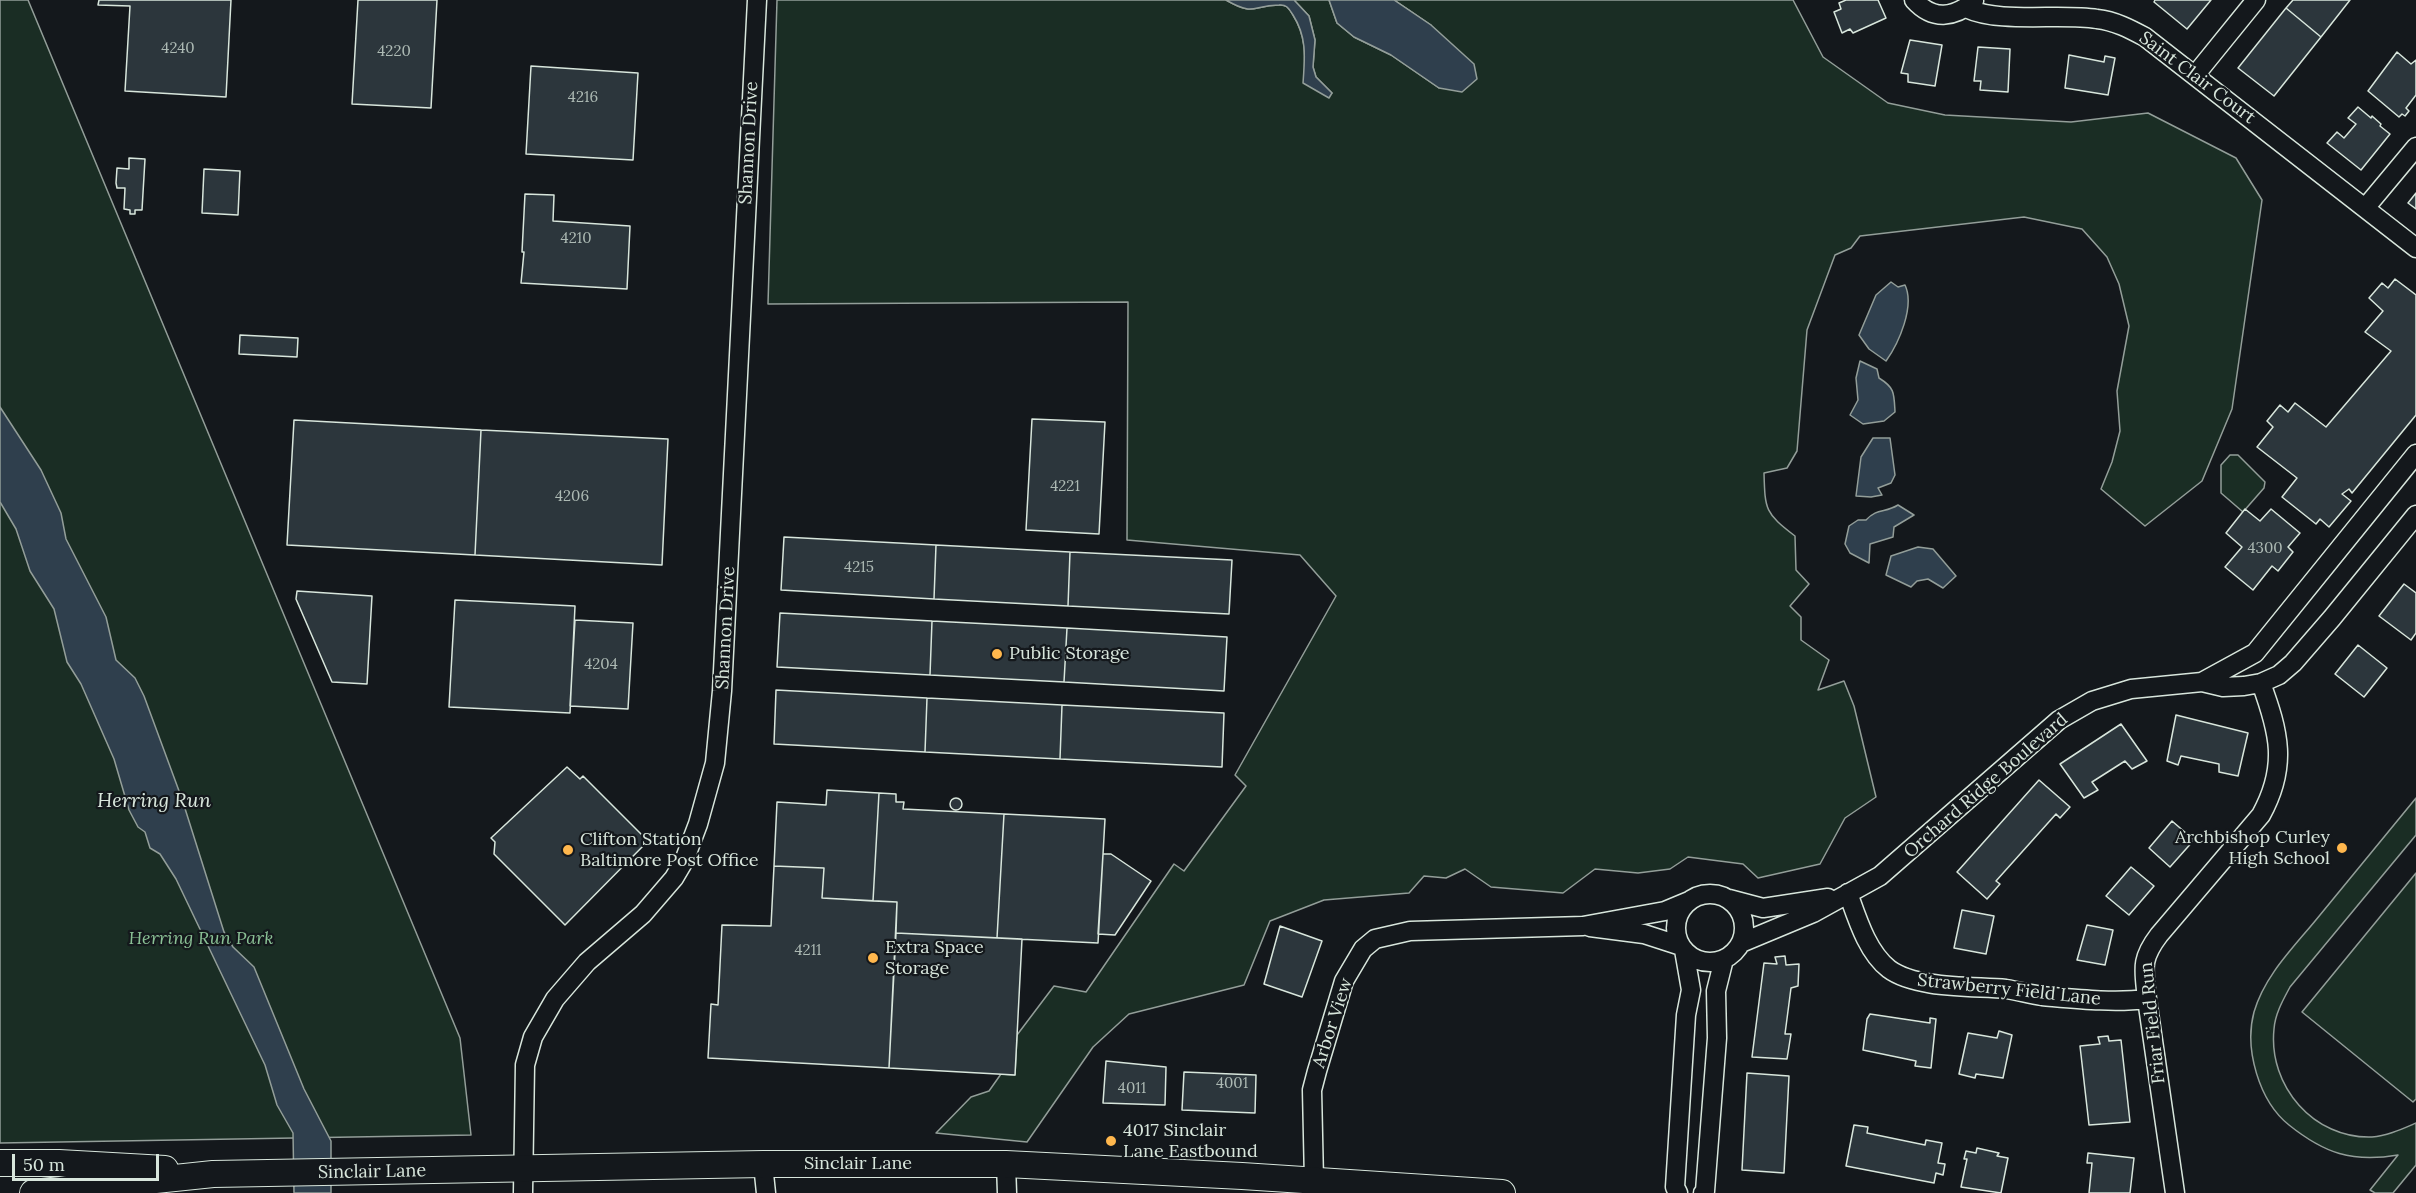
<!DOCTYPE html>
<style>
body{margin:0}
#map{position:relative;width:2416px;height:1193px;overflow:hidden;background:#14181c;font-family:Lora,serif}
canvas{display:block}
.scale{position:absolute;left:12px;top:1154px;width:147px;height:27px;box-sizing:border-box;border:3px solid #d8e6dc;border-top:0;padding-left:8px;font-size:18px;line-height:21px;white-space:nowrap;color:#d8e6dc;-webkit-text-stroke:4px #14181c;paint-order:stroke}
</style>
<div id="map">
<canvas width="2416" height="1193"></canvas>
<div class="scale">50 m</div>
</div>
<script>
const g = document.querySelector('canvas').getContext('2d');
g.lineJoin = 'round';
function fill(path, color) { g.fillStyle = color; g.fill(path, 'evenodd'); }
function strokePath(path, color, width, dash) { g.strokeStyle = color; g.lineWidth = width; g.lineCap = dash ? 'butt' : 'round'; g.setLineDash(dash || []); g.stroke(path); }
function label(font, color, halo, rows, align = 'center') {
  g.font = font + ' Lora,serif'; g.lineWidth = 4.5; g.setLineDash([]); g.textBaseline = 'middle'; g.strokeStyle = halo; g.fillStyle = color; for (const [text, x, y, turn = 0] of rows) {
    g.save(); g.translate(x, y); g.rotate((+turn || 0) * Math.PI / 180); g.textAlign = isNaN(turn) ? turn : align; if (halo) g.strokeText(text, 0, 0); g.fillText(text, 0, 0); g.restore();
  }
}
const green = new Path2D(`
 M0 0H28L460 1038 471 1135 0 1143Z
 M777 0H1226C1256 17 1251 5 1279 5 1287 4 1289 9 1293 15 1307 37 1305 57 1304 83L1332 93 1316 77 1313 67 1315 40 1309 16 1294 0H1329L1337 23 1354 37 1391 55 1439 88 1431 25 1394 0H1793L1823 57 1888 103 1945 115 2071 122 2148 113 2236 158 2262 200 2232 409 2202 481 2145 526 2101 489 2112 462 2120 431 2117 391 2129 326 2119 284 2107 257 2082 229 2024 217 1860 236 1851 248 1835 255 1807 330 1797 451 1787 468 1764 473C1765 510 1765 513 1795 536L1796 570 1809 584 1790 606 1801 617V640L1829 660 1818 690 1844 681 1854 706 1876 797 1845 818 1820 864 1758 878 1743 864 1688 857 1670 869 1638 873 1595 869 1563 893 1491 887 1465 869 1446 878 1424 876 1409 893 1324 900 1270 921 1244 985 1129 1014 1093 1047 1027 1142 936 1133 971 1097 989 1091 1001 1074 1015 1075 1017 1035 1054 986 1086 992 1174 864 1184 871 1246 786 1235 775 1336 596 1300 555 1127 540 1128 302 768 304Z
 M2230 455H2238L2265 482 2264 488 2243 512 2221 493V465Z
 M2416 798V835L2290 987C2283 1000 2275 1014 2274 1029 2268 1086 2314 1139 2372 1137 2387 1136 2402 1129 2416 1123V1165L2393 1193H2375L2370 1190 2398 1155C2352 1163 2324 1153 2289 1125 2259 1101 2244 1049 2254 1012 2265 974 2296 945 2320 915 2352 876 2384 837 2416 798Z
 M2416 873V1099L2413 1102 2302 1012Z`);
fill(green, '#1a2d24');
strokePath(green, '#939e99', 1.5);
const water = new Path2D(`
 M1226 0H1294L1309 16 1315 40 1313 67 1316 77 1332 93 1329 98 1303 83C1305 57 1307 37 1293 15 1289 9 1287 4 1279 5 1251 5 1256 17 1226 0Z
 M1329 0H1394L1431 25 1474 64 1477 79 1462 92 1439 88 1391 55 1354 37 1337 23Z
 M1891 282 1898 287 1905 285C1915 306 1899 343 1886 361L1869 349 1859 335 1876 295Z
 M1860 361 1877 369 1879 378C1895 388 1894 393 1895 412L1884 421 1863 424 1850 415 1858 400 1856 378Z
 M0 407 41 470 61 513 66 539 106 617 116 660 135 678 144 696 182 799 224 932 233 947 254 967 304 1089 331 1141V1193H294L293 1133 277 1105 265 1065 176 879 160 854 150 848 145 832 138 827 129 810 114 759 81 684 67 662 54 609 30 571 16 529 0 502Z
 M1873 438H1890L1895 475 1891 483 1878 488 1882 495 1871 497 1856 496 1861 457Z
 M1898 505 1914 515 1894 527 1893 537 1870 544 1869 563 1850 553 1845 544 1849 526 1858 520H1866C1877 508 1885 513 1898 505Z
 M1918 547 1933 549 1956 576 1943 588 1928 579 1917 581 1911 587 1886 575 1891 556Z`);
fill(water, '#2f3f4d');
strokePath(water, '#939e99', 1.5);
const building = new Path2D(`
 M99 0H231L226 97 125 91 130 6 98 5Z
 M358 0H437L431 108 352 104Z
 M1846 0H1878L1886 18 1853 33 1850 29 1842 33 1834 12 1841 9 1839 3Z
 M2155 0H2211L2187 29 2154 2Z
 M2293 0H2350L2321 37 2286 8Z
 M2286 8 2321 37 2274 96 2238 68Z
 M1910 40 1942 45 1935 86 1908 82V74L1901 73Z
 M1978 47 2010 49 2008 92 1980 90 1981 81H1974Z
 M2397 52 2411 64 2416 60V95L2406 108 2409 111 2405 116 2402 114 2399 117 2368 91Z
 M2069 55 2104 62 2105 56 2115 58 2108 95 2065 88Z
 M531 66 638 73 633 160 526 154Z
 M2358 107 2371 118 2372 116 2381 124 2380 126 2390 134 2361 170 2327 143 2337 132 2344 138 2356 124 2348 118Z
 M129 158 145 159 142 210H135V214H130V210L124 209 125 188H117L116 183 117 168 129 169Z
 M204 169 240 171 238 215 202 213Z
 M2416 193V209L2408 203Z
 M525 194 554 195 553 221 630 226 627 289 521 283 524 252H522Z
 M2395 279 2416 295V415L2352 493 2349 489 2342 494 2351 501 2329 527 2320 519 2316 524 2282 497 2297 478 2257 447 2273 427 2267 421 2280 405 2288 412 2295 403 2326 427 2391 351 2365 332 2383 311 2369 298 2382 283 2388 288Z
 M240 335 298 338 297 357 239 354Z
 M1032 419 1105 422 1099 534 1026 530Z
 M294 420 481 430 475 555 287 545Z
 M481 430 668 439 662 565 475 555Z
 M2245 509 2260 521 2271 509 2300 533 2288 547 2293 552 2278 571 2272 566 2253 590 2225 567 2242 547 2226 533Z
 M784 537 936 545 934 599 781 590Z
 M936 545 1070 552 1068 606 934 599Z
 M1070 552 1232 560 1229 614 1068 606Z
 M2404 584 2416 593V633L2411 640 2379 616Z
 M297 591 372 596 367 684 332 682 296 599Z
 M455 600 575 606 570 713 449 707Z
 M780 613 932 621 930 675 777 667Z
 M575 620 633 623 628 709 570 706Z
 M932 621 1067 628 1064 682 930 675Z
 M1067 628 1227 637 1224 691 1064 682Z
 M2358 645 2387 668 2364 697 2335 674Z
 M776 690 927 698 925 752 774 744Z
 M927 698 1062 705 1060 759 925 752Z
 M1062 705 1224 713 1222 767 1060 759Z
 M2176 715 2248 733 2238 776 2219 772V764L2181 756 2178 765 2167 761Z
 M2121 724 2147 761 2132 769 2125 761 2092 782 2098 790 2084 798 2060 764Z
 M567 767 580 779 583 776 648 841 565 925 494 854 495 842 491 838Z
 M2039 780 2070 807 2060 818 2056 814 1996 881 2000 884 1987 899 1957 872Z
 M827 790 879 793 873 901 822 898 824 868 774 866 777 802 826 805Z
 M879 793 896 794V802H904L903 809 1004 814 997 938 896 933 897 902 873 901Z
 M950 804a6 6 0 1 1 12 0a6 6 0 1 1-12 0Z
 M1004 814 1105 819 1098 943 997 938Z
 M2172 821 2194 840 2170 867 2149 848Z
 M1103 854H1111L1151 881 1115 935 1098 934Z
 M774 866 824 868 822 898 897 902 889 1068 708 1058 711 1004 718 1005 722 925 771 926Z
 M2131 867 2154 886 2129 915 2106 896Z
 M1962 910 1994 916 1986 954 1954 948Z
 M2087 925 2113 930 2105 965 2077 960Z
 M1280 926 1322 941 1302 997 1264 984Z
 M896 933 1022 939 1015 1075 889 1068Z
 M1785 956 1786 965 1799 964 1798 986 1791 988 1785 1034H1791L1787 1059 1752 1057 1764 963 1777 964 1775 957Z
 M1870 1014 1930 1023V1018L1936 1019 1931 1068 1915 1066 1916 1061 1863 1050 1867 1019Z
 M1999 1031 2012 1035 2003 1078 1976 1074 1975 1078 1959 1074 1968 1033 1997 1038Z
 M2108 1036 2109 1041 2121 1040 2130 1122 2089 1125 2080 1046 2100 1044 2098 1037Z
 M1106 1061 1166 1067 1165 1105 1103 1103Z
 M1184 1072 1256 1075 1255 1113 1182 1110Z
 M1747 1073 1789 1076 1784 1173 1742 1170Z
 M1854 1125 1868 1127 1867 1133 1925 1145 1926 1140 1942 1143 1938 1163 1945 1164 1943 1175 1936 1173 1934 1183 1846 1166Z
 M1977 1148 1999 1153 1997 1156 2008 1158 2001 1193 1961 1187 1967 1159H1964L1966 1151 1976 1153Z
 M2088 1153 2134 1158 2130 1193H2089L2092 1163H2087Z`);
fill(building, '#2c363c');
strokePath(building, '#d8e6dc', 1.5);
const minor = new Path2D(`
 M1914 0C1933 21 1954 18 1974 1
 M1966 8C2000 24 2059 13 2097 19 2115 21 2130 29 2145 37L2416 248
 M2196 74 2256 0
 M2366 207 2416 147
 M2202 682 2255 653 2416 454
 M1848 893C1857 918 1867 952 1889 969 1916 989 1973 986 2006 989 2018 991 2030 994 2042 996 2077 999 2113 1003 2147 999
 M1676 928a34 34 0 1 1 68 0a34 34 0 1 1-68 0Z
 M1729 899 1763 908 1828 898
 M1590 927 1644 934 1681 946
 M1741 943 1813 913 1880 876 2059 720 2092 701 2131 689 2202 682 2223 687 2244 686 2261 683 2279 675 2293 663 2332 618 2416 515
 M763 1164 766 1193
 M1006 1164 1007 1193
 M1314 1181 1312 1090 1317 1071 1344 981 1363 949 1375 939 1410 931 1583 926 1665 911 1689 901
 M523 1193 525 1065 533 1037 555 999 587 962 643 914 674 878 684 861 698 824 715 763 722 691 757 0
 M1678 1193 1675 1187 1686 1015 1691 990 1684 950
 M1703 1193 1705 1191 1717 1038 1716 991 1724 959
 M2175 1193 2147 999C2144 969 2140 960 2159 935L2261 815C2288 766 2279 732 2261 683`);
const secondary = new Path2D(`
 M0 1163H59L165 1169
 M33 1193 213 1174 763 1164H1006L1242 1176 1502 1193`);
strokePath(minor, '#d8e6dc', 21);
strokePath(secondary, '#d8e6dc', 28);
strokePath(minor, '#14181c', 18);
strokePath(secondary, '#14181c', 26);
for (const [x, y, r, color] of [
 [997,654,6,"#ffb74d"],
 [2342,848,6,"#ffb74d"],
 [568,850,6,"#ffb74d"],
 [873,958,6,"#ffb74d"],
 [1111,1141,6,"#ffb74d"]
]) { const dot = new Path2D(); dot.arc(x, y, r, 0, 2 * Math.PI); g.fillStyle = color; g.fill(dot); strokePath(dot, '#14181c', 2); }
label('15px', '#adbab4', null, [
 ["4240",178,49],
 ["4220",394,52],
 ["4216",583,98],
 ["4210",576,239],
 ["4221",1065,487],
 ["4206",572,497],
 ["4300",2265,549],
 ["4215",859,568],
 ["4204",601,665],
 ["4211",808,951],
 ["4001",1232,1084],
 ["4011",1132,1089]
]);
label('18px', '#d8e6dc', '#14181c', [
 ["Saint Clair Court",2197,78,37],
 ["Shannon Drive",749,143,-87],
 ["Shannon Drive",726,628,-87],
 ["Orchard Ridge Boulevard",1986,786,-41],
 ["Strawberry Field Lane",2009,990,6],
 ["Arbor View",1333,1023,-72],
 ["Friar Field Run",2153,1023,-96],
 ["Sinclair Lane",858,1164],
 ["Sinclair Lane",372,1172,-1]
]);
label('18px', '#d8e6dc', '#14181c', [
 ["Public Storage",1009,654],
 ["Archbishop Curley",2330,838,"right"],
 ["High School",2330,859,"right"],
 ["Clifton Station",580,840],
 ["Baltimore Post Office",580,861],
 ["Extra Space",885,948],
 ["Storage",885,969],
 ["4017 Sinclair",1123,1131],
 ["Lane Eastbound",1123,1152]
], 'left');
label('italic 18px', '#8ac095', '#14181c', [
 ["Herring Run Park",201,939]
]);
label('italic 20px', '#d8e6dc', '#14181c', [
 ["Herring Run",154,801]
]);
</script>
